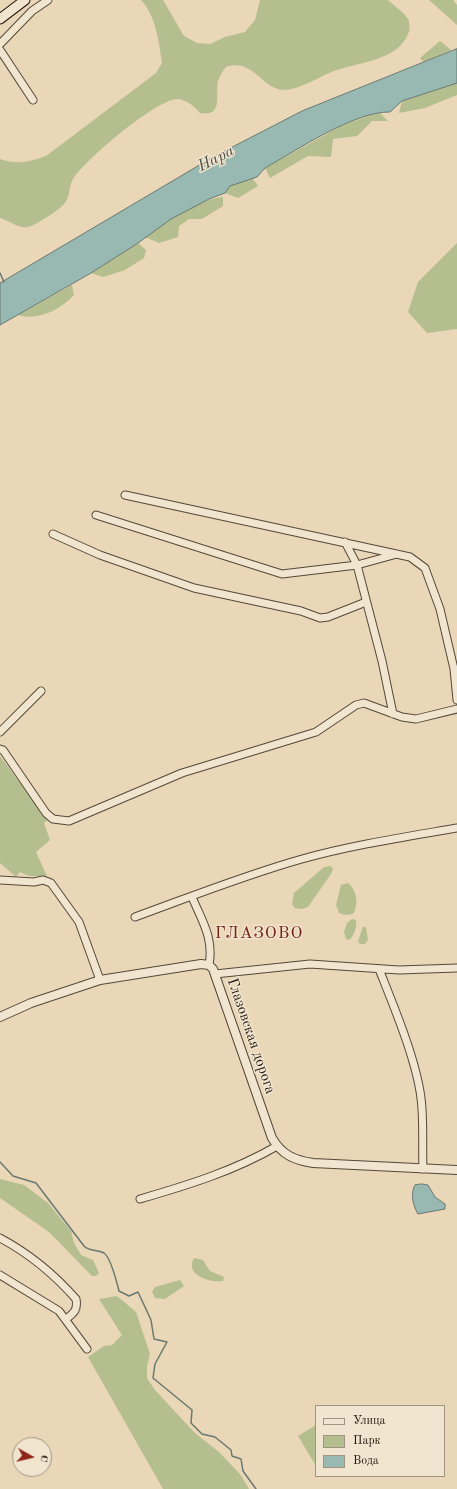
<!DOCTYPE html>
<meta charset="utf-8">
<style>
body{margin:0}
#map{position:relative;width:457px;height:1489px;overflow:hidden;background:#e9d7b7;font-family:"Old Standard TT",serif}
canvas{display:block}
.legend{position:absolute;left:315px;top:1405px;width:130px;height:72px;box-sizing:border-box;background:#f1e5d0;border:1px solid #9f9383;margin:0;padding:5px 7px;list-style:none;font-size:12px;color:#23190f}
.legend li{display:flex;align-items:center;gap:8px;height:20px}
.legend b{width:20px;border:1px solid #9f9383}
.north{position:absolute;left:12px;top:1437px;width:40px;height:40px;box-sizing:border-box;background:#f1e5d0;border:1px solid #9f9383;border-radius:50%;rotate:98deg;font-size:11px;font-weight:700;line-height:16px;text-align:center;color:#23190f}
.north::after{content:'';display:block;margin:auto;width:14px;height:18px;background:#8f2418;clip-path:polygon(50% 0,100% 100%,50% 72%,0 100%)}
</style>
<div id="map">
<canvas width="457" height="1489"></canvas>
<ul class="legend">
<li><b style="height:5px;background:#f1e5d0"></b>Улица</li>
<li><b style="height:11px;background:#b5be8f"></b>Парк</li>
<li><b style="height:11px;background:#97b9b2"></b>Вода</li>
</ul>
<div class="north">С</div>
</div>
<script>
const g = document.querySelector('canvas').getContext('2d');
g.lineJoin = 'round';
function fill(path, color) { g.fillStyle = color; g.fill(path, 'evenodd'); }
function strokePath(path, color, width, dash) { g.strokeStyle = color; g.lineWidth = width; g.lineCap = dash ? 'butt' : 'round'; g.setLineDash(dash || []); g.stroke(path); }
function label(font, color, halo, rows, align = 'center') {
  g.font = font + ' "Old Standard TT",serif'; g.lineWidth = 3; g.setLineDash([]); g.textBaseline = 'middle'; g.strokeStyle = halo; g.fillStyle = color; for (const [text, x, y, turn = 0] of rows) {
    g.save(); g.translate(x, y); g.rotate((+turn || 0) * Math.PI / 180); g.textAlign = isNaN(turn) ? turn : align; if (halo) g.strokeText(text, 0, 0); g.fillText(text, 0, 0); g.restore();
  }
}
fill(new Path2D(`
 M141 0H163L184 36 197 43 210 44 225 37 245 32 255 20 260 0H388C394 6 404 12 408 19 410 24 410 30 408 34 397 61 359 62 334 71 318 77 300 90 283 90 262 89 253 58 226 67 222 72 220 76 218 81 215 95 224 117 200 113 194 106 187 100 178 99 157 98 84 161 73 179 68 188 71 196 64 204 59 210 36 225 28 227 18 229 9 220 0 218V159C17 165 29 162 46 156L156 73 162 63C159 42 156 16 141 0Z
 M429 0H453L457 5V25Z
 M440 41 451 50 424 62 420 58Z
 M457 83V95L425 108 399 113 402 101Z
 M379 112 388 121H372L357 136 333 139 331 157 308 156 270 178 265 168 343 125Z
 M252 178 258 186 238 198 225 193 230 186Z
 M223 197V206L202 219H189L179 226 178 237 159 243 145 237C168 221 194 200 223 197Z
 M138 243 146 250 144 258 125 270 103 277 91 273Z
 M457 243V329L427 333 408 312 418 282Z
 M72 285 74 295C60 310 38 321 18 315Z
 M0 756 48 820 44 823 50 840 36 852 47 876H29L20 872 16 877 0 863Z
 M331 866 333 869 331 874 308 907 302 909 295 908 292 904 294 893 324 867Z
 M348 883C357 890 359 905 353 914L345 915 339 913 336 905 341 885Z
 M352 919 356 920C357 927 354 936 349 940L346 939 344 932 347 923Z
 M363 927H366L368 940 365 944H360L358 941Z
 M0 1179 24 1185 48 1203 71 1231 74 1243 81 1255 93 1260 99 1273 96 1276H92L49 1232 0 1198Z
 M194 1258 203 1260 210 1271 224 1277 223 1281C210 1283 184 1275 194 1258Z
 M180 1280 184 1286 165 1299 155 1298 152 1292 155 1287Z
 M117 1296 136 1312 150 1354 147 1366V1378L155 1390 195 1433 219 1452 240 1474 249 1489H163L88 1357 104 1346 112 1345 122 1335 99 1299Z
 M316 1425V1466L298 1436Z`), '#b5be8f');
const water = new Path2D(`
 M457 49V83L402 101 390 112C355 111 297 150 265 168L257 177 230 186 225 193 209 199 171 219 138 243 91 273 0 325V283L213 157 302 111Z
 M422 1184 428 1185 435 1197 445 1204V1209L418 1214C413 1206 410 1193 415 1185Z`);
fill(water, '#97b9b2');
strokePath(water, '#697971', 1);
strokePath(new Path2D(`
 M0 273 4 282
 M0 1162 13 1176 36 1183 84 1246C90 1252 97 1249 104 1253 111 1258 117 1283 119 1291L129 1296 138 1292 151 1320 154 1339 167 1342 155 1364 153 1378 192 1410 191 1423 202 1434 215 1437 231 1450 232 1456 241 1459 243 1471 256 1489`), '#697971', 1.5);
const minor = new Path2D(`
 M0 44 32 11 48 0
 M0 50 33 100
 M125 495 410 557 425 568 440 609 454 669 457 700
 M96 515 282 574 357 565 397 554
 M53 534 100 555 194 588 301 611 320 618 328 617 366 602
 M345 542 357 565 382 661 393 714
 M0 732 41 691
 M0 749 3 750 46 813 53 819 69 821 182 773 316 732 356 705 364 703 402 717 416 719 457 709
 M0 880 34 882 43 880 51 883 79 922 100 980
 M192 897C202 921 214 938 209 965
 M135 917C190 897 245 875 302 859 352 845 405 837 457 828
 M379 969C394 1007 416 1059 421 1098 424 1121 422 1145 423 1169
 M215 974 310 964 399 970 457 968
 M140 1199C188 1185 234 1171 277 1146
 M0 1238C30 1254 54 1274 76 1299 78 1310 74 1313 66 1319
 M0 1275 59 1311 87 1349`);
const tertiary = new Path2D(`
 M0 1017 31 1003 100 980 201 964 209 965 213 969 272 1138C282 1155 294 1160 313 1163L457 1170`);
const secondary = new Path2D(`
 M0 19 25 0`);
strokePath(minor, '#544839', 9);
strokePath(tertiary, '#544839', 10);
strokePath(secondary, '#23190f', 11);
strokePath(minor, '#f1e5d0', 7);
strokePath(tertiary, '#f1e5d0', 8);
strokePath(secondary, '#f1e5d0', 9);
label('15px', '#23190f', '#f1e5d0', [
 ["Глазовская дорога",251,1036,71]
]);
label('italic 16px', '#4c5148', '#f1e5d0', [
 ["Нара",216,159,-27]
]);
g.letterSpacing = '1px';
label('17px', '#7a1f14', '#f1e5d0', [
 ["ГЛАЗОВО",259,934]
]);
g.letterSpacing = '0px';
</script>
